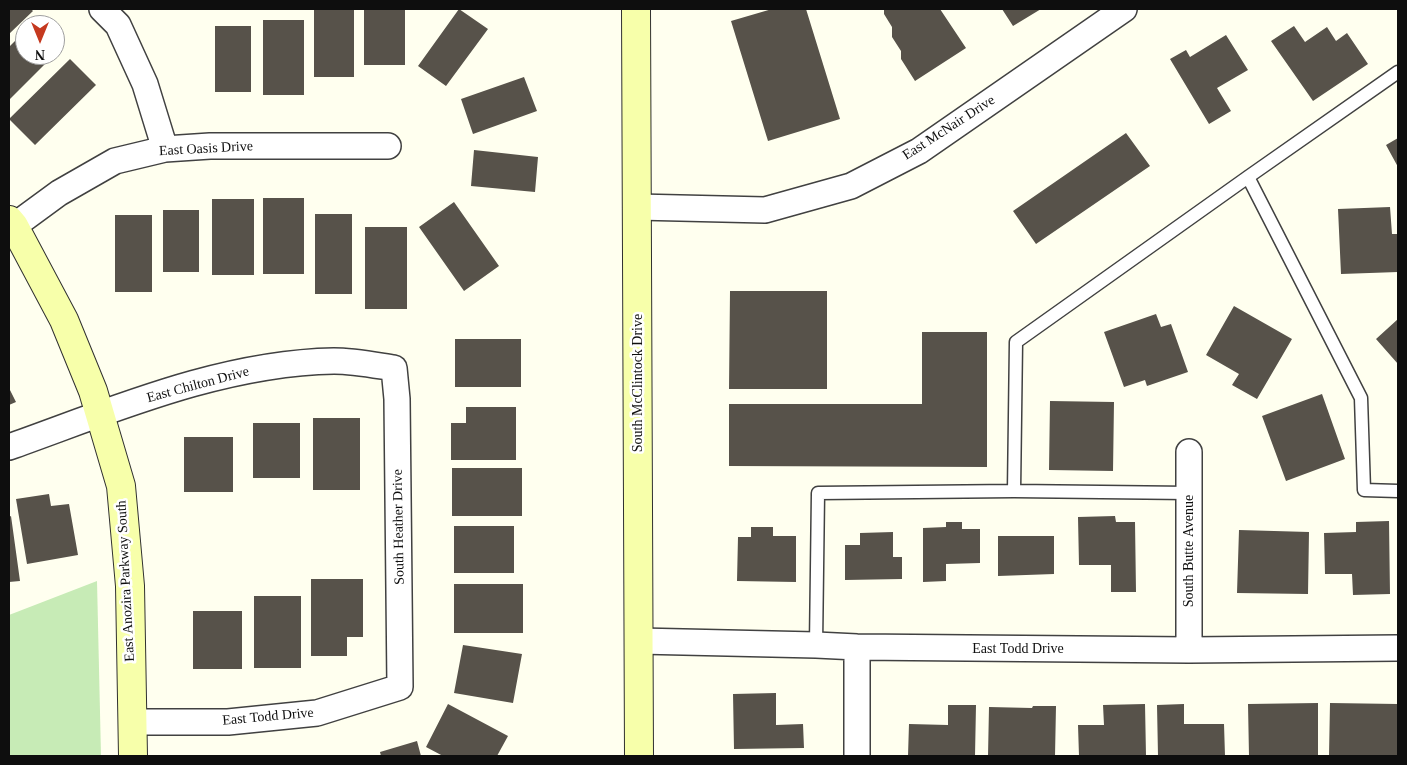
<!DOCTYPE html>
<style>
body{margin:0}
#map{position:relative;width:1407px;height:765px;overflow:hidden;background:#ffffef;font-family:"Times New Roman",serif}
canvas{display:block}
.frame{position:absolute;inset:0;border:10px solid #0e0e0e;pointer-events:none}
.north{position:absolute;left:15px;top:15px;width:50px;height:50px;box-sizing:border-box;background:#fff;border:1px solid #9f9f9f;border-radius:50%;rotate:180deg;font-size:14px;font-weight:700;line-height:20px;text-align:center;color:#0e0e0e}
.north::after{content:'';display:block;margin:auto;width:18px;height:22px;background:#c5391f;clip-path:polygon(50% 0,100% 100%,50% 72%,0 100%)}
</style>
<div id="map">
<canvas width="1407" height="765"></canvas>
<div class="frame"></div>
<div class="north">N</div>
</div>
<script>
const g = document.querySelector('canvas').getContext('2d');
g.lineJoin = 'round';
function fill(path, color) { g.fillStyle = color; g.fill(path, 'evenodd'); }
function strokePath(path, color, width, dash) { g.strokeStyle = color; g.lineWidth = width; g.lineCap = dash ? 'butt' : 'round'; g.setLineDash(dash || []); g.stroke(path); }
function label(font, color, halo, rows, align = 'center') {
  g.font = font + ' "Times New Roman",serif'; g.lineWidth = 5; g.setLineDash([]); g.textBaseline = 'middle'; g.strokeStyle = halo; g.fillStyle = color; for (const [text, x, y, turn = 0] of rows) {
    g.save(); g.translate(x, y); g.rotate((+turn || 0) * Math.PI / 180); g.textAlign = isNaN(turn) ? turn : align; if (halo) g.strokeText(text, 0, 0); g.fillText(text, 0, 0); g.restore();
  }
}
fill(new Path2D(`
 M97 581 101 756H9V615Z`), '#c7ebb6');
fill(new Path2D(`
 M9 9H31L33 11 9 34Z
 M314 9H354V77H314Z
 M364 9H405V65H364Z
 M459 9 488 29 446 86 418 66Z
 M772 9H806L840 119 768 141 731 21Z
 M884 9H940L966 48 915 81 901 59V51L892 37V27L884 14Z
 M1002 9H1041L1013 26Z
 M38 18 45 25H31Z
 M263 20H304V95H263Z
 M215 26H251V92H215Z
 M1294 26 1305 42 1327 27 1336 41 1347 33 1368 64 1313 101 1271 41Z
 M25 31V55H54L9 100V47Z
 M55 35 64 44 55 54Z
 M1226 35 1248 70 1217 88 1231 111 1209 124 1170 59 1186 50 1190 57Z
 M70 59 96 85 35 145 9 119Z
 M524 77 537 111 473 134 461 99Z
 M1126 133 1150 166 1036 244 1013 211Z
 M1398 138V167L1386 145Z
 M474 150 538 157 535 192 471 186Z
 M263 198H304V274H263Z
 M212 199H254V275H212Z
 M454 202 499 266 464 291 419 227Z
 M1390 207 1392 234H1398V272L1341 274 1338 209Z
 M163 210H199V272H163Z
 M315 214H352V294H315Z
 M115 215H152V292H115Z
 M365 227H407V309H365Z
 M730 291H827V389H729Z
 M1234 306 1292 339 1257 399 1232 385 1239 374 1206 355Z
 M1156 314 1161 327 1171 324 1188 372 1147 386 1145 380 1124 387 1104 332Z
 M1398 319V364L1376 339Z
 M922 332H987V467L729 466V404H922Z
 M455 339H521V387H455Z
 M9 388 16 402 9 405Z
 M1322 394 1345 459 1286 481 1262 416Z
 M1050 401 1114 402 1113 471 1049 470Z
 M466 407H516V460H451V423H466Z
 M313 418H360V490H313Z
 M253 423H300V478H253Z
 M184 437H233V492H184Z
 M452 468H522V516H452Z
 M49 494 51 506 69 504 78 555 27 564 16 499Z
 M11 516 20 581 9 582V517Z
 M1115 516 1116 522H1135L1136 592H1111V565H1079L1078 517Z
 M1389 521 1390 594 1353 595 1352 574H1325L1324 533 1356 532V522Z
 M946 522H962V529H980V563L946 564V581L923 582V528L946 527Z
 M454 526H514V573H454Z
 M751 527H773V536H796V582L737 581 738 537H751Z
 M1239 530 1309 532 1308 594 1237 593Z
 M893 532V557H902V579L845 580V545H860V533Z
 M998 536H1054V574L998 576Z
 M311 579H363V637H347V656H311Z
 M454 584H523V633H454Z
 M254 596H301V668H254Z
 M193 611H242V669H193Z
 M463 645 522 654 513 703 454 693Z
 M776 693V725L803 724 804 748 734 749 733 694Z
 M1318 703V756H1249L1248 704Z
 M1330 703 1398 704V756H1329Z
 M448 704 508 736 497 756H443L426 747Z
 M1145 704 1146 756H1079L1078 725H1104L1103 705Z
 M1184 704V724H1224L1225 756H1158L1157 705Z
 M948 705H976L975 756H908L909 724 948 725Z
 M1033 706H1056L1055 756H988L989 707 1032 708Z
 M417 741 421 756H381L380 752Z`), '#57524a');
const lane = new Path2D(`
 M1248 177 1361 398 1364 490 1398 491
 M1014 491 1016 342 1248 177 1398 72
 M816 645 818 493 1014 491 1189 493`);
const street = new Path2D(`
 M102 9 118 25 145 84 165 149
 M637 207 765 210 851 186 919 151 1124 9
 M14 226 59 193 115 161 165 149 210 146H388
 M9 447C113 410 221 363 334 361 353 361 374 365 394 368L397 399 400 687 317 713 228 722H133
 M1189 452V650
 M639 641 816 645 857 647 1189 650 1398 648
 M857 647V756`);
const secondary = new Path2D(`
 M636 9 639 756
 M9 220 14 226 64 320 93 391 121 486 130 586 133 756`);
strokePath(lane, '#414141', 15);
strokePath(street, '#414141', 28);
strokePath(secondary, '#303030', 30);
strokePath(lane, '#fff', 12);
strokePath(street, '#fff', 25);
strokePath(secondary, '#f7ffaa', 28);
label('14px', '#0e0e0e', '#fff', [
 ["East McNair Drive",949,128,-33],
 ["East Oasis Drive",206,149,-3],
 ["South McClintock Drive",638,383,-90],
 ["East Chilton Drive",198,385,-15],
 ["South Heather Drive",399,527,-91],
 ["South Butte Avenue",1189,551,-90],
 ["East Anozira Parkway South",126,581,-93],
 ["East Todd Drive",1018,649],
 ["East Todd Drive",268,717,-5]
]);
</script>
